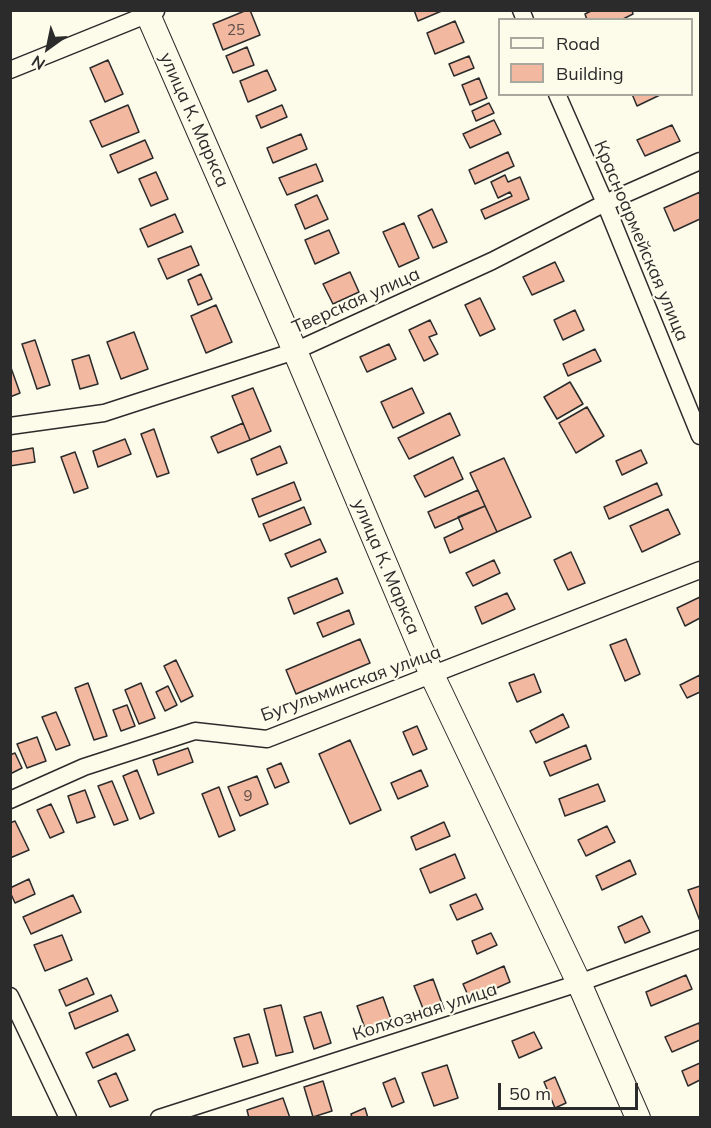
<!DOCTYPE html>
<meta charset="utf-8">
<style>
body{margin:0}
#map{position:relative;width:711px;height:1128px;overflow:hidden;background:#fdfbea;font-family:Mulish,sans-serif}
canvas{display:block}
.frame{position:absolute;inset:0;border:12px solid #2b2b2b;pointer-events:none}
.legend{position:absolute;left:498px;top:18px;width:195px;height:78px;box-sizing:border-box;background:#fdfbea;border:2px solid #a9a89e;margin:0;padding:8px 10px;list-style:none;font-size:18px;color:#2b2b2b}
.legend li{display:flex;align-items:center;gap:12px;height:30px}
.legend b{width:30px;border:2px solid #a9a89e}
.north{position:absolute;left:18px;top:18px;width:60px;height:60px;-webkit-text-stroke:4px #fdfbea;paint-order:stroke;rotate:213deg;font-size:16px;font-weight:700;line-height:24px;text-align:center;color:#2b2b2b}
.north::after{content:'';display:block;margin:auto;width:21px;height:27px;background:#2b2b2b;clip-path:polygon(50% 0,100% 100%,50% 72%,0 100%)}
.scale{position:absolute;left:498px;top:1083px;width:140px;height:27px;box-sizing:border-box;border:3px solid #2b2b2b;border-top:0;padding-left:8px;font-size:18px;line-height:21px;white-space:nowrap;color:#2b2b2b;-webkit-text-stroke:4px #fdfbea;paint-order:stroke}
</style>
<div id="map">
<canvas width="711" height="1128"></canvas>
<div class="frame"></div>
<ul class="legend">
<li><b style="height:8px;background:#fdfbea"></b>Road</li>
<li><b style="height:16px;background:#f2b8a0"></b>Building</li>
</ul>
<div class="north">N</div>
<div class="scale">50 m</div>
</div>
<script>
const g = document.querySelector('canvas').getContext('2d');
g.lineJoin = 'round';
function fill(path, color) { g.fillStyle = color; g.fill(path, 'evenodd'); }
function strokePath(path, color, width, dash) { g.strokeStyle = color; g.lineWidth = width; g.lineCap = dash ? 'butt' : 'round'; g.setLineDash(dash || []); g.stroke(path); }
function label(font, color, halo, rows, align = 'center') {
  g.font = font + ' Mulish,sans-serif'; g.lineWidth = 4.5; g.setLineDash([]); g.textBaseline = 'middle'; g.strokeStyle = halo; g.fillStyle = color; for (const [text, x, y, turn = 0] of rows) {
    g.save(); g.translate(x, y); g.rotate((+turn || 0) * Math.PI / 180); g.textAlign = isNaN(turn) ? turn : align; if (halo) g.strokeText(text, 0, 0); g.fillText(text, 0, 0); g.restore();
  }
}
const building = new Path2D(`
 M247 10H250L260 35 223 50 213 24Z
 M414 10H444L418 21Z
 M593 10H632L633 14 621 20H587L585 14Z
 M455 21 464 42 435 54 427 33Z
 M247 47 254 65 233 73 226 56Z
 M469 56 474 68 454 76 449 64Z
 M108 60 123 94 105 102 90 68Z
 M267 70 276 90 248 102 240 81Z
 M479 78 487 98 470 105 462 85Z
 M632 94H662L637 106Z
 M489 103 494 113 476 121 472 111Z
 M128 105 139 132 102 147 90 121Z
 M282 105 287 117 261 128 256 116Z
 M494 120 501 134 470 148 463 134Z
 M672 125 680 141 645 156 637 140Z
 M301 134 307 149 273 163 267 148Z
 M145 140 153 158 118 173 110 155Z
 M508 152 514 166 475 184 469 170Z
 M316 164 323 181 287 195 279 178Z
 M156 172 168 199 151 206 139 179Z
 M505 175 508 182 520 177 529 199 485 219 481 210 512 196 510 192 498 198 491 182Z
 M700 192V219L674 231 664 208Z
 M317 195 328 219 305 229 295 205Z
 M432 209 447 242 433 248 418 216Z
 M175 214 183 232 148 247 140 229Z
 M404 223 419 258 399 267 383 232Z
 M329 230 339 253 315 264 305 240Z
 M191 246 199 265 167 279 158 259Z
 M555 262 564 281 532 295 523 277Z
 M350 272 359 292 333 304 323 284Z
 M201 274 212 299 198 305 188 280Z
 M480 298 495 329 480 336 465 305Z
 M216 305 232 342 206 353 191 316Z
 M575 310 584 330 563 340 554 320Z
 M430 320 437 334 429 337 438 354 424 361 409 330Z
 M134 332 148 369 121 379 107 342Z
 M35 340 50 385 37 389 22 344Z
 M389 344 396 359 367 372 360 357Z
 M595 349 601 361 568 376 563 364Z
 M89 355 98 384 80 389 72 360Z
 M10 365 20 393 10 397Z
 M570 382 583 404 557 419 544 397Z
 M253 388 271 431 250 440 232 396Z
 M412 388 424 413 393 428 381 402Z
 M587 407 604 436 576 453 559 423Z
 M450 413 460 435 409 459 398 438Z
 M243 423 250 440 218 453 211 437Z
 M154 429 169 473 157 477 141 434Z
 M125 439 131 454 98 467 93 451Z
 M280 446 287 463 257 475 251 459Z
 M33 448 35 462 10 466V452Z
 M641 450 647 463 622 475 616 461Z
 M75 452 88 488 74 493 61 457Z
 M453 457 463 479 425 497 414 476Z
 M504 458 531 517 497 532 470 473Z
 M294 482 301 500 259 517 252 499Z
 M657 483 662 495 609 519 604 507Z
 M478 490 485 506 435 528 428 512Z
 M485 506 497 532 450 553 444 538 463 529 458 517Z
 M304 507 311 524 270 541 263 524Z
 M668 509 680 534 642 552 630 526Z
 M320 539 326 552 291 567 285 554Z
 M571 552 585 583 568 590 554 560Z
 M494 560 500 573 473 586 466 573Z
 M337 578 343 593 294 614 288 598Z
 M507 593 515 609 482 624 475 607Z
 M700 597V618L685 626 677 608Z
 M349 610 354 624 323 637 317 623Z
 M360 639 370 663 296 694 286 670Z
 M626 639 640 674 625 681 610 645Z
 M176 660 193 696 181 702 164 666Z
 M534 674 541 692 517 702 509 683Z
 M700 675V692L687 698 680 685Z
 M88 683 107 736 94 740 75 688Z
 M141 683 155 718 139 724 125 690Z
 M168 686 177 705 165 711 156 692Z
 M127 705 135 726 121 731 113 710Z
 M56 712 70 745 56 750 42 717Z
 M563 714 569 727 536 743 530 731Z
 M417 726 427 749 413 755 403 732Z
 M37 737 46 761 27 768 17 744Z
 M350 740 381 810 350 824 319 754Z
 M586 745 591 759 550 776 544 762Z
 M188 748 193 762 158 775 153 760Z
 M15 753 22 768 10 774V755Z
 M281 763 289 782 275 788 267 769Z
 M137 770 154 813 140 819 123 776Z
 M421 770 428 786 398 799 391 783Z
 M257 776 268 804 240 816 228 787Z
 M112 781 128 820 114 825 98 786Z
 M598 784 605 801 565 816 559 799Z
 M219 787 235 830 219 837 202 794Z
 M85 790 95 817 77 823 68 796Z
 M51 804 64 832 50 838 37 810Z
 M15 821 29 850 10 858V823Z
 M444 822 450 836 416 850 411 837Z
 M607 826 615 842 586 856 578 840Z
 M455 854 465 878 430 893 420 869Z
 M630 860 636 874 602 890 596 876Z
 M29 879 35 894 15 903 10 892V888Z
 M700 886V921L688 890Z
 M476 894 483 909 457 920 450 905Z
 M73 895 81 912 31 934 23 917Z
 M642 916 650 932 625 943 618 927Z
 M491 933 497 945 477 954 472 941Z
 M62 935 72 960 45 971 34 945Z
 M504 966 510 982 470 1000 463 984Z
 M686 975 692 989 651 1006 646 992Z
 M87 978 94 994 66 1006 59 990Z
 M433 979 444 1009 426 1016 414 986Z
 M111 995 118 1011 75 1029 69 1013Z
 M383 997 393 1025 367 1034 357 1006Z
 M281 1005 293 1052 276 1056 264 1009Z
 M321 1012 331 1043 314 1049 304 1017Z
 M699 1023 700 1027V1040L672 1052 665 1037Z
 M534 1032 542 1048 519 1058 512 1041Z
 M128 1034 135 1050 93 1068 86 1053Z
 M249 1034 258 1063 243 1067 234 1038Z
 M700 1063V1080L688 1086 682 1071Z
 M447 1065 458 1098 434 1106 422 1073Z
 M116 1073 128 1100 110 1107 98 1081Z
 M555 1077 566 1103 555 1108 544 1082Z
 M395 1078 404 1102 392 1107 383 1083Z
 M323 1081 332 1111 313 1117 304 1087Z
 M283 1098 290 1118H249L247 1110Z
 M365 1108 368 1118H352L351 1114Z`);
fill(building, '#f2b8a0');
strokePath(building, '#2b2b2b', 1.5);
const street = new Path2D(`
 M521 10 525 20
 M10 70 156 11
 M557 94 605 203 700 436
 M10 426 104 413 295 351 492 261 605 203 700 161
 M10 800 84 767 195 731 267 739 700 570
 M10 996 68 1118
 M159 1118 579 983 700 939`);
const secondary = new Path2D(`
 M146 10 295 351 432 675 579 983 638 1118`);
strokePath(street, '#2b2b2b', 19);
strokePath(secondary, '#2b2b2b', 26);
strokePath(street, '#fdfbea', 16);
strokePath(secondary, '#fdfbea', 24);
label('15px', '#5d4e48', null, [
 ["25",236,30],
 ["9",248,796]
]);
label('18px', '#2b2b2b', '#fdfbea', [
 ["улица К. Маркса",194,120,66],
 ["Красноармейская улица",641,241,67],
 ["Тверская улица",356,301,-24],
 ["улица К. Маркса",386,567,67],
 ["Бугульминская улица",351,684,-20],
 ["Колхозная улица",425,1012,-18]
]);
</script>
